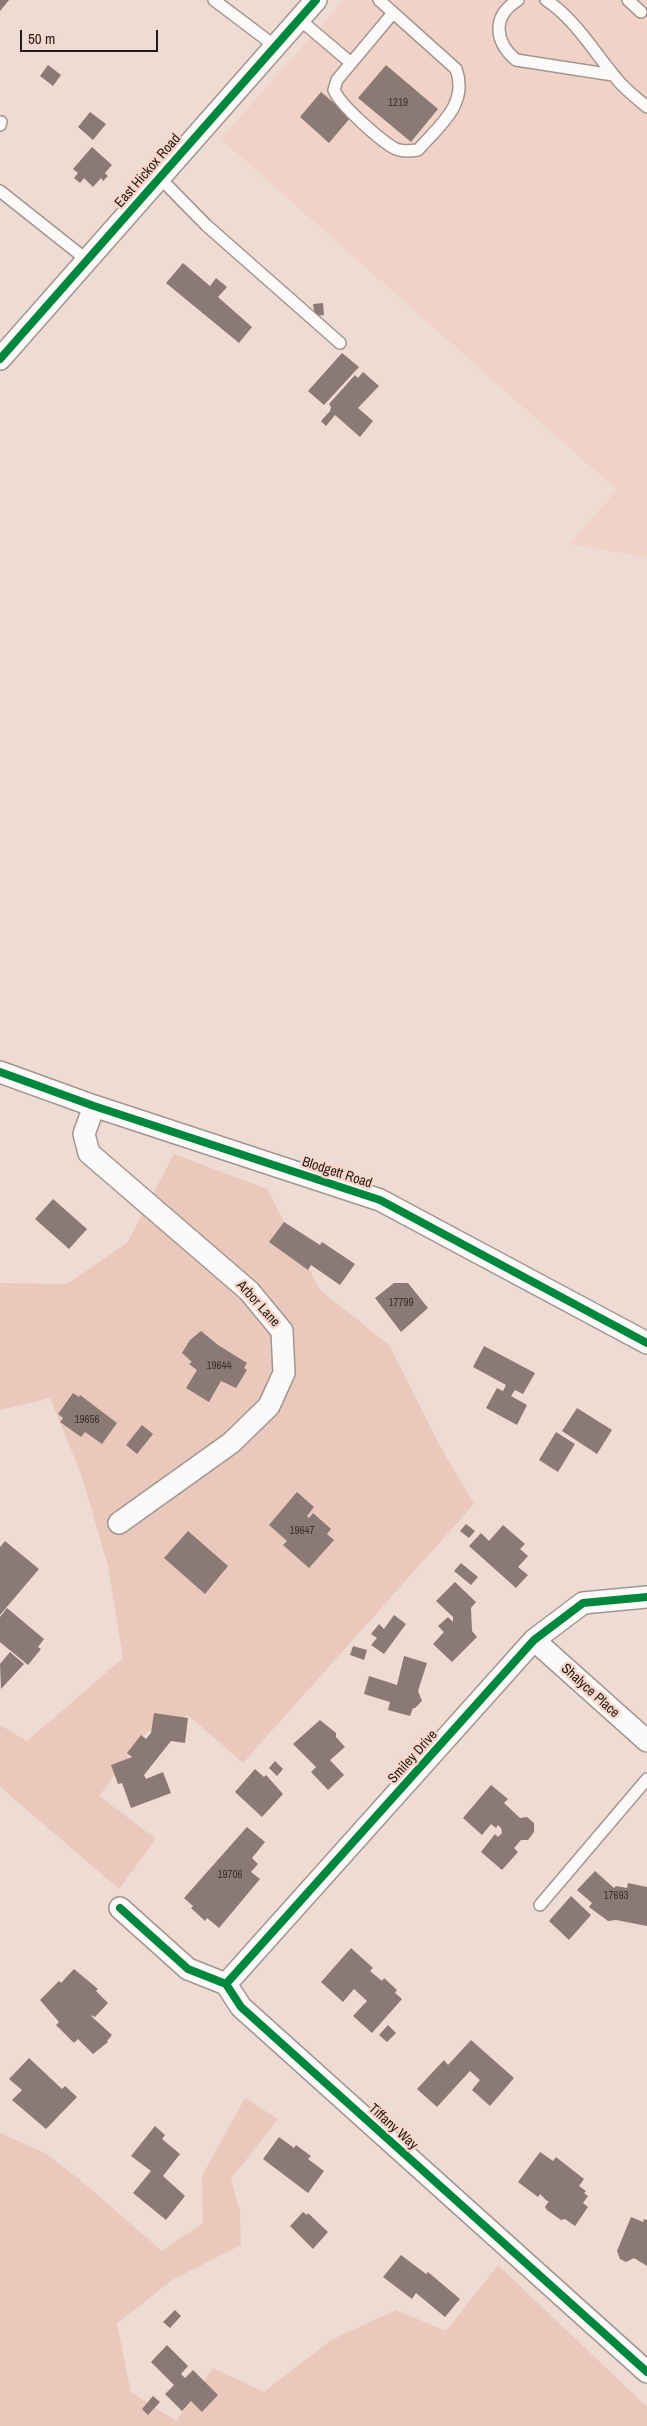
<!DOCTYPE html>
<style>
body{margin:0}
#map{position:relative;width:647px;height:2426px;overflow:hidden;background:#eedbd4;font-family:"Archivo Narrow",sans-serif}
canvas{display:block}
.scale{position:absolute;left:20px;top:30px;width:138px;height:22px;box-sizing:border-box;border:2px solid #241914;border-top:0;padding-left:6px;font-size:15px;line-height:18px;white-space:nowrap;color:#241914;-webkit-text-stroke:4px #f8d7ca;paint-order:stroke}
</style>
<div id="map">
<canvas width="647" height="2426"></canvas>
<div class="scale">50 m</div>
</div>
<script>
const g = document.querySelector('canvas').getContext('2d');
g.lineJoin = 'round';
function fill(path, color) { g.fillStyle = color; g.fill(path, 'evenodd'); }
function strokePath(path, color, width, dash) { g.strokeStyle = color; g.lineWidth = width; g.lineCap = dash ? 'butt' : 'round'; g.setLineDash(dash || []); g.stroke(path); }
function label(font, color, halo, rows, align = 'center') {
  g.font = font + ' "Archivo Narrow",sans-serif'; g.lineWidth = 5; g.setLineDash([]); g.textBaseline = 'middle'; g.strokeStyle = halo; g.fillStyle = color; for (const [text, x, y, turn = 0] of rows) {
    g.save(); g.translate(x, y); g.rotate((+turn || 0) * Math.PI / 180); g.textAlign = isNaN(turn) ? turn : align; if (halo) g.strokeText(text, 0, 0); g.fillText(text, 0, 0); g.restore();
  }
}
fill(new Path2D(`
 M344 0H647V557L570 544 617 490 221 139Z`), '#f0d2c6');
fill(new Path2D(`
 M174 1154 267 1189 320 1290 389 1345 440 1446 474 1504 243 1763 188 1715 147 1732 99 1796 156 1839 119 1889 0 1787V1725L27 1741 123 1658 108 1566 81 1474 50 1398 0 1410V1283L67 1284 127 1243Z
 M245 2098 278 2119 231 2179 240 2212 241 2245 174 2279 117 2323 131 2392 176 2421 213 2368 264 2392 331 2340 396 2310 446 2331 498 2265 647 2407V2426H0V2133L43 2152 79 2179 162 2251 203 2223 202 2176Z`), '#eac9bc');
fill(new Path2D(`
 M0 0H9L0 11Z
 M48 65 61 75 53 86 40 76Z
 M386 65 438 109 411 142 358 98Z
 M321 92 351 117 329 143 300 117Z
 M90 112 106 124 93 140 78 127Z
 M92 147 112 165 105 173 108 176 103 181 101 178 93 187 84 178 80 183 74 178 78 173 73 169Z
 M183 263 210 286 216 278 227 287 218 297 252 327 239 343 166 283Z
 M323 303 324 315 315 316 313 304Z
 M342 353 359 367 324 405 308 391Z
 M363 372 379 386 358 408 373 421 360 437 335 415 326 426 321 421 330 411 331 407 329 404 355 375 358 378Z
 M53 1199 87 1229 69 1249 35 1219Z
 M284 1222 320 1245 322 1242 355 1264 340 1285 311 1265 308 1270 269 1242Z
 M394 1283H408L428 1308 401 1332 375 1298Z
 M201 1331 218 1345 247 1363 244 1368 247 1370 236 1388 221 1381 209 1402 186 1388 197 1370 189 1364 192 1362 182 1353 190 1340Z
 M484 1346 535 1373 523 1394 515 1390 511 1396 527 1405 517 1425 486 1408 497 1388 503 1391 506 1385 473 1367Z
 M73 1393 79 1397 80 1395 117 1423 102 1444 85 1432 81 1437 60 1422 63 1418 58 1414Z
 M577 1408 612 1430 597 1454 562 1431Z
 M142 1425 153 1434 137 1454 126 1445Z
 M556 1432 575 1444 558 1472 539 1460Z
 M297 1492 314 1507 307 1516 309 1518 313 1513 331 1529 327 1534 334 1540 309 1568 283 1545 287 1541 269 1525Z
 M466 1524 475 1531 469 1538 460 1531Z
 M503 1525 525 1544 520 1549 528 1556 518 1567 528 1575 516 1588 469 1546 481 1533 489 1541Z
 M188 1531 228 1566 205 1594 164 1558Z
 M5 1541 39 1569 0 1615V1547Z
 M461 1563 478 1577 471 1585 454 1571Z
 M455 1582 476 1602 471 1608 472 1631 477 1637 452 1662 433 1644 444 1632 438 1626 448 1617 453 1622V1617L436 1601Z
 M7 1608 44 1639 38 1647 41 1649 28 1665 0 1642V1617Z
 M394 1615 406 1624 384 1654 371 1645 377 1638 371 1634 379 1624 384 1629Z
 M353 1646 367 1650 364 1660 350 1655Z
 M10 1652 24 1664 1 1689 0 1664Z
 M404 1656 427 1663 418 1691 422 1701 415 1708H413L410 1716 388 1710 390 1702 364 1694 369 1676 397 1685Z
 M154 1713 188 1718 185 1743 171 1741 144 1775 146 1779 163 1772 171 1793 131 1808 122 1783 118 1784 111 1765 132 1757 127 1753 141 1735 146 1739 151 1733Z
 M320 1720 336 1733V1737L345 1747 330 1760 344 1775 328 1790 311 1772 316 1767 293 1744Z
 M275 1761 283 1769 277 1776 269 1768Z
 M255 1769 264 1777 266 1775 283 1794 262 1817 235 1792Z
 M491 1785 508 1799 504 1803 520 1818 527 1817 534 1823V1832L528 1840H521L514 1848 518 1852 502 1870 481 1852 495 1834 498 1837 502 1833 501 1828 498 1825 496 1828 491 1824 482 1835 463 1818Z
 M247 1827 265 1842 252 1858 258 1864 251 1872 260 1879 219 1928 207 1918 205 1921 191 1908 193 1906 184 1898Z
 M595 1871 614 1888 616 1886 627 1888 628 1883 647 1887V1926L616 1920 608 1921 589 1907 592 1903 577 1890Z
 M571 1896 591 1915 569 1940 549 1921Z
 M351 1948 373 1968 370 1971 382 1981 384 1978 397 1990 395 1993 402 1999 372 2033 353 2016 367 2001 354 1989 343 2002 321 1982Z
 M74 1969 98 1989 96 1991 108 2003 95 2017 90 2015 112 2035 107 2041 108 2042 93 2054 78 2039 74 2043 56 2025 59 2022 40 2000 59 1981 61 1983Z
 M388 2025 396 2033 387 2042 379 2035Z
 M471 2040 514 2078 490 2106 472 2090 480 2080 470 2071 437 2107 417 2089 444 2060 448 2065Z
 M29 2058 62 2089 65 2086 77 2097 46 2129 12 2100 22 2090 9 2079Z
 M155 2126 165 2135 162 2139 180 2154 163 2176 185 2196 166 2220 133 2193 151 2171 131 2156Z
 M279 2137 294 2148 296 2145 311 2156 308 2159 324 2171 308 2193 263 2159Z
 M540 2152 553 2161 556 2157 584 2179 579 2186 586 2191 584 2193 588 2196 583 2203 588 2207 575 2226 565 2219 561 2220 547 2210 545 2207 549 2201H547L540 2194 538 2197 518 2182Z
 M303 2212 307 2215 308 2213 328 2232 313 2249 290 2226Z
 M631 2217 643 2222 644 2219 647 2220V2266L634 2258 626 2262 620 2259 617 2251Z
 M401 2255 426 2274 428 2272 460 2299 445 2317 416 2293 412 2299 383 2277Z
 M175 2310 181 2316 170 2328 163 2322Z
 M167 2345 188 2366 181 2374 185 2378 193 2370 218 2395 202 2412 191 2401 182 2411 165 2394 174 2385 151 2362Z
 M153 2396 160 2402 148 2415 142 2409Z`), '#8a7a73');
const lane = new Path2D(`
 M214 0 275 46
 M379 0 456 69C469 104 439 126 418 150 410 151 401 152 394 148 380 140 340 105 334 90L337 80 393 13
 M518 0C492 16 494 41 516 60L613 75
 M546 0C575 19 594 52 616 78 624 89 637 98 647 107
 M628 0 641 12
 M299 19 351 63
 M0 125 1 122
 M160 178 206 225 340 343
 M0 191 87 260
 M540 1905 647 1779`);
const street = new Path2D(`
 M0 359 316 0
 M0 1072 94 1106 380 1200 647 1343
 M94 1106 84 1134 89 1153 249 1291 282 1331 284 1373 269 1406 231 1443 119 1523
 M534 1640 647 1741
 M120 1908 188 1969 226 1984 241 2007 647 2372
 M226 1984 534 1640 583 1603 647 1597`);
strokePath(lane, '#a2958f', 14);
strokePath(street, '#a2958f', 24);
strokePath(lane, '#fcfaf9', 11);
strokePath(street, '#fcfaf9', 21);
strokePath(new Path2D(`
 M0 359 316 0
 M0 1072 94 1106 380 1200 647 1343
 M120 1908 188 1969 226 1984 241 2007 647 2372
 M226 1984 534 1640 583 1603 647 1597`), '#00873e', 8);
label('11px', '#3e312c', null, [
 ["1219",398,103],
 ["17799",401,1303],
 ["19644",219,1366],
 ["19656",87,1420],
 ["19647",302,1531],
 ["19706",230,1875],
 ["17693",616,1896]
]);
label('14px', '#241914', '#f8d7ca', [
 ["East Hickox Road",148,171,-49],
 ["Blodgett Road",337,1173,18],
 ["Arbor Lane",258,1304,48],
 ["Shalyce Place",590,1691,42],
 ["Smiley Drive",413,1757,-48],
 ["Tiffany Way",393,2127,42]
]);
</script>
